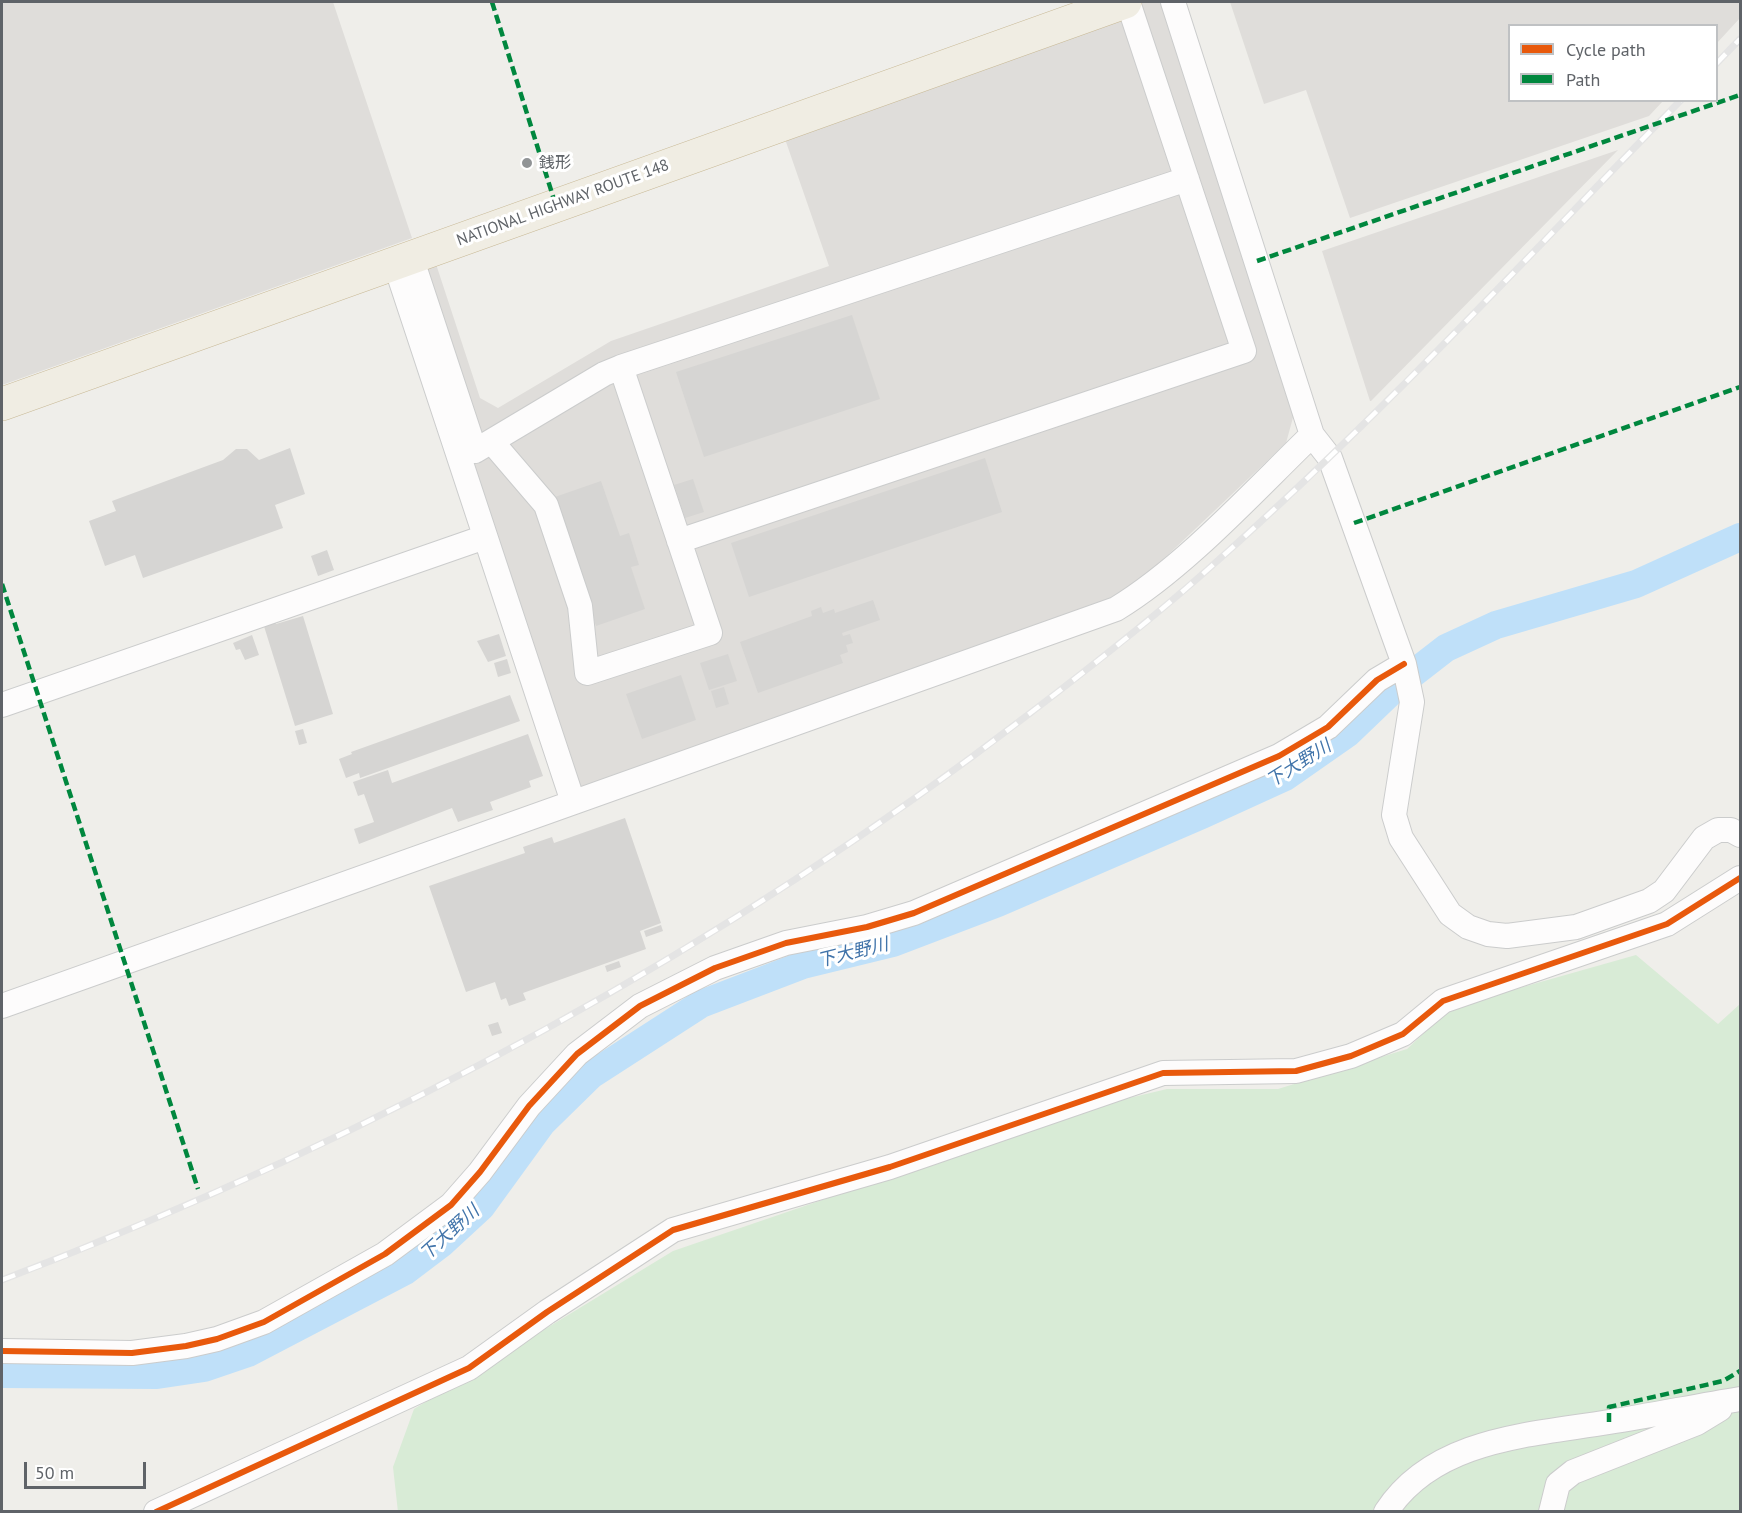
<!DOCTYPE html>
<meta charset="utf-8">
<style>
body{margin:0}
#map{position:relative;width:1742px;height:1513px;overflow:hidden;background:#efeeea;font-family:"PT Sans",sans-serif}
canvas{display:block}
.frame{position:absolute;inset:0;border:3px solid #5f6368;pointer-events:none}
.legend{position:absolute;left:1508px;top:24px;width:210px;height:78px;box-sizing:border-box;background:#fff;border:2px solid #bfc1c3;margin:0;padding:8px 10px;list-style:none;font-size:18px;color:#5f6368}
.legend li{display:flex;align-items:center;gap:12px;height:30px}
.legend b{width:30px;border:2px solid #bfc1c3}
.scale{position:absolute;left:24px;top:1462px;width:122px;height:27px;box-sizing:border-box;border:3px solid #5f6368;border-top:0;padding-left:8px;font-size:18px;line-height:21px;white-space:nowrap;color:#5f6368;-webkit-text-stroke:4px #fff;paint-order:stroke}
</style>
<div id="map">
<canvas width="1742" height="1513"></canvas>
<div class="frame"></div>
<ul class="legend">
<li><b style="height:8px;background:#e8590c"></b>Cycle path</li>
<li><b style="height:8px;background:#00873e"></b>Path</li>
</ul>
<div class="scale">50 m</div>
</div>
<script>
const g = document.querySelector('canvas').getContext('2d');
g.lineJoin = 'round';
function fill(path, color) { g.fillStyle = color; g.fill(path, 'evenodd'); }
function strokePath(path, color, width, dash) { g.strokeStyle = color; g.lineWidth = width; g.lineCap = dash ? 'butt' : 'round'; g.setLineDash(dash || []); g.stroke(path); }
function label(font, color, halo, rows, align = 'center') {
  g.font = font + ' "PT Sans","Noto Sans JP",sans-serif'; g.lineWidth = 6; g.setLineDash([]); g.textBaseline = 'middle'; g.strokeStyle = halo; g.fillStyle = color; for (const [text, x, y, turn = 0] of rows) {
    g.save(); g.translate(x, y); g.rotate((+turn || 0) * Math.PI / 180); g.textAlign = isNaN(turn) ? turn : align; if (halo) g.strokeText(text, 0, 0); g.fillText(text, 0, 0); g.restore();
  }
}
fill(new Path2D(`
 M2 2H333L412 238 2 385Z
 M1145 2H1162L1294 414 1286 443 1134 587 1096 605 578 792 402 273 435 261 480 398 498 408 611 341 829 266 785 139Z
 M1230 2H1740V18L1717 43 1716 26H1510V100L1663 101 1649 116 1350 218 1306 90 1264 104Z
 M1618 150 1371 401H1370L1322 251Z`), '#dfddda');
fill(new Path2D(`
 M1636 955 1718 1024 1740 1004V1511L398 1512 393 1467 414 1409 673 1251 1100 1105 1167 1089H1278L1407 1049 1452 1007Z`), '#d8ebd6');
strokePath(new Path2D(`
 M2 1374 157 1375 204 1368 248 1353 405 1271 442 1243 481 1207 542 1123 591 1075 701 1004 803 965 893 943 998 903 1202 815 1285 777 1348 733 1397 686 1446 648 1496 625 1636 584 1740 537`), '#bfe0f9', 28);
fill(new Path2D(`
 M852 315 880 399 704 457 676 372Z
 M290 448 305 494 275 505 283 528 143 578 135 555 105 566 89 521 116 511 112 501 223 460 236 449H247L259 460Z
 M985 458 1002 512 749 597 731 543Z
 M693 479 704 512 685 518 674 485Z
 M601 481 620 536 629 533 639 565 631 567 645 609 596 626 552 498Z
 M327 550 334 570 318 576 311 556Z
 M873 600 880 620 842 633 843 636 850 634 853 643 846 645 848 652 840 655 843 663 758 693 740 642 812 616 811 611 821 607 823 613 834 609 835 613Z
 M303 616 333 714 295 726 263 623 275 620 276 624Z
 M499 634 506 656 488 662 477 641Z
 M252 635 259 655 245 660 240 649 236 650 233 643Z
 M728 654 737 681 709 690 700 663Z
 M507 659 511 673 498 677 494 663Z
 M681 675 696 720 642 739 626 694Z
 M724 687 729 704 716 708 711 691Z
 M510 695 520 721 360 778 359 773 346 778 339 759 352 754 351 752Z
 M303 729 307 743 299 745 295 731Z
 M528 734 543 776 529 781 531 787 490 802 493 810 458 822 452 808 359 844 354 829 374 822 364 794 358 796 353 782 388 770 392 783Z
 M625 818 661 923 640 931 646 949 523 993 526 1000 509 1006 506 998 501 1000 495 982 466 992 429 886 525 853 523 847 552 837 554 843Z
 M661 925 663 931 646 937 644 931Z
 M619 961 621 967 607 972 605 966Z
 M498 1022 502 1033 492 1036 488 1025Z`), '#d6d5d3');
const minor = new Path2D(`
 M1173 2 1312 435 1330 458 1404 664 1412 702 1394 815 1401 838 1450 914 1468 927 1488 934 1507 936 1576 927 1649 901 1664 891 1704 838 1718 830H1731L1740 835
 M411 257 475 451 604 374 621 367 1187 179
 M395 263 573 802
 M492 442 546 505 580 606 587 673 710 633 621 367
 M679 541 1244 351 1128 2
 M2 705 485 537
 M2 1006 1116 609C1185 567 1253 492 1312 435
 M2 1351 132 1353 186 1346 217 1339 264 1322 385 1254 451 1205 480 1172 529 1106 577 1054 640 1006 715 968 786 943 867 927 914 913 1279 756 1328 727 1377 680 1404 664
 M156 1512 469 1368 547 1312 673 1230 890 1167 1163 1073 1296 1071 1351 1056 1403 1034 1443 1001 1667 924 1740 878
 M1386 1512C1434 1438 1531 1435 1609 1422 1653 1415 1697 1406 1740 1399
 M1551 1512 1558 1484 1573 1472 1697 1423 1720 1409`);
const highway = new Path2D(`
 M2 404 1125 2`);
strokePath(minor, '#cbcccc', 26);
strokePath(highway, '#c8b996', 34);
strokePath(minor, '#fdfcfc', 24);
strokePath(highway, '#f0ede3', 33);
const rail = new Path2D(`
 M1716 64 1740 39
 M2 1280C369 1140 716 954 1029 714 1092 666 1156 616 1215 563 1379 418 1527 257 1681 100`);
strokePath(rail, '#e4e4e4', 7);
strokePath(rail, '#fff', 4.5, [14]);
strokePath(new Path2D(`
 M492 2 556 206
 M1257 261 1740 95
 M1354 523 1740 387
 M2 584 198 1189
 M1609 1422V1407L1723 1381 1740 1371`), '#00873e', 4.5, [9, 4.5]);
strokePath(new Path2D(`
 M2 1351 132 1353 186 1346 217 1339 264 1322 385 1254 451 1205 480 1172 529 1106 577 1054 640 1006 715 968 786 943 867 927 914 913 1279 756 1328 727 1377 680 1404 664
 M156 1512 469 1368 547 1312 673 1230 890 1167 1163 1073 1296 1071 1351 1056 1403 1034 1443 1001 1667 924 1740 878`), '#e8590c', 6);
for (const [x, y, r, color] of [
 [527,163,6,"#919496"]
]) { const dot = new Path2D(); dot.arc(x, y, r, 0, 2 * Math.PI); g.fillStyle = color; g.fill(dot); strokePath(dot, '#fff', 2); }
label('16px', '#5f6368', '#fff', [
 ["銭形",539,163]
], 'left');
label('16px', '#5f6368', '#fff', [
 ["NATIONAL HIGHWAY ROUTE 148",563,203,-20]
]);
label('italic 18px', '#4174aa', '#fff', [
 ["下大野川",1299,764,-32],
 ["下大野川",853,953,-14],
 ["下大野川",450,1233,-42]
]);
</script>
